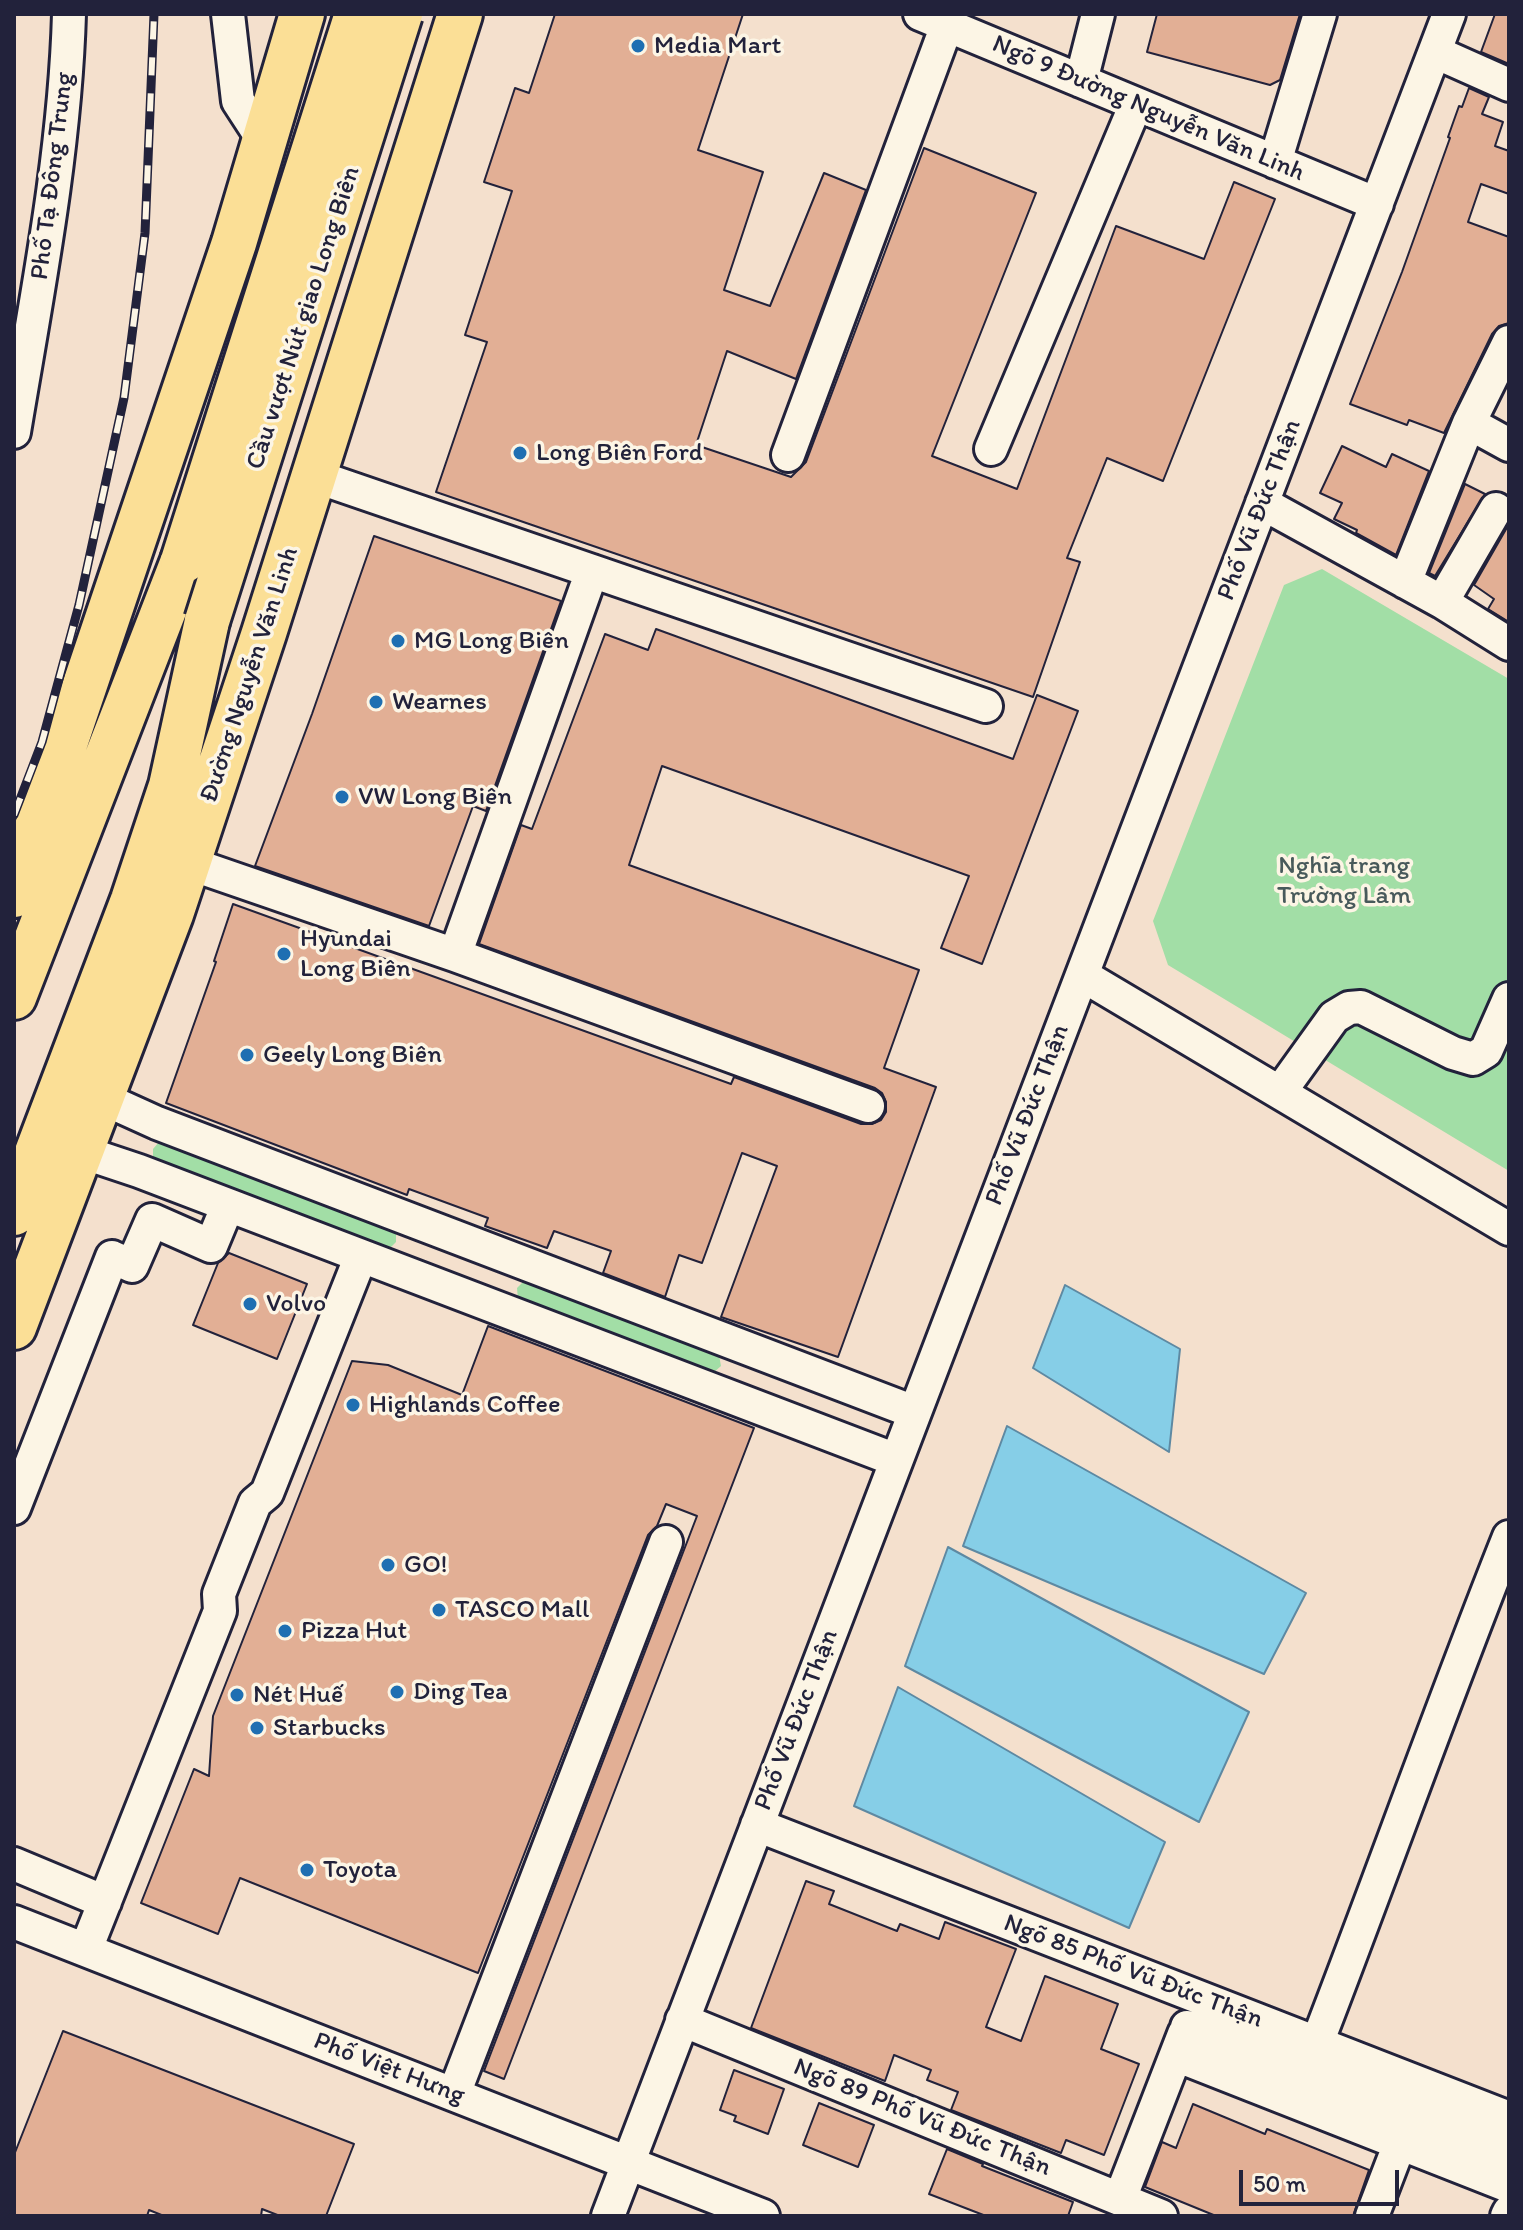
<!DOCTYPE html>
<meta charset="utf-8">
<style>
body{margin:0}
#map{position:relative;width:1523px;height:2230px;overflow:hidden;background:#f4e0cd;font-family:Itim,sans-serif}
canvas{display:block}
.frame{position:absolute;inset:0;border:16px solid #22223b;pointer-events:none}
.scale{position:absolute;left:1239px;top:2170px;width:160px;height:36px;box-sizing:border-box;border:4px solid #22223b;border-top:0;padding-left:10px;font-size:24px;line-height:28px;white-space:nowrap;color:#22223b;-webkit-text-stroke:6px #fcf5e5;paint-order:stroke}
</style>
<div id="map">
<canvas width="1523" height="2230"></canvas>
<div class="frame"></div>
<div class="scale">50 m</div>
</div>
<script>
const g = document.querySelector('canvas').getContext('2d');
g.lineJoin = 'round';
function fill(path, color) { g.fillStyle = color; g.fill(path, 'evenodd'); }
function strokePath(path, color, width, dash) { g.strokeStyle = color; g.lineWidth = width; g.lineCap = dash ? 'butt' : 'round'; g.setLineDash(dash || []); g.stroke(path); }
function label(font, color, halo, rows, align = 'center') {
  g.font = font + ' Itim,sans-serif'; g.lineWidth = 7; g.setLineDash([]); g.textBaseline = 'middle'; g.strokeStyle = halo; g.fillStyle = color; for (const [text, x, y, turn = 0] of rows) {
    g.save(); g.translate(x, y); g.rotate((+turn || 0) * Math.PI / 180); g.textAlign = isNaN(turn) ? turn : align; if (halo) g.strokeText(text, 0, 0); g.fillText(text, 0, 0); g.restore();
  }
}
fill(new Path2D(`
 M1322 569 1509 679V1171L1168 965 1153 921 1284 585Z
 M169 1140 389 1224 396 1232V1242L389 1249 378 1250 158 1167 153 1159V1149L159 1142Z
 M525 1280 713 1347 719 1355 721 1366 713 1373 702 1374 518 1300 517 1288Z`), '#a2dea6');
const water = new Path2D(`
 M1065 1285 1180 1349 1169 1452 1033 1368Z
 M1007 1426 1306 1593 1264 1674 963 1546Z
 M948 1547 1249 1712 1199 1822 905 1666Z
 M898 1687 1165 1842 1129 1928 854 1806Z`);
fill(water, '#86cee7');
strokePath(water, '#5e89a2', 2);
const building = new Path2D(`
 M555 14H743L698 150 763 172 724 290 770 306 824 173 866 190 796 379 727 351 696 445 791 477 806 462 924 148 1036 193 932 456 1017 489 1116 226 1204 259 1234 182 1275 199 1163 481 1107 458 1067 558 1080 562 1033 697 436 492 487 342 465 335 512 191 484 182 515 88 529 93Z
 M1157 14H1300L1280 80 1270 85 1147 52Z
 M1495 14H1509V64L1481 52Z
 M1469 88 1489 97 1482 114 1503 122 1495 146 1509 151V194L1481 184 1468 222 1509 237V323L1499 326 1492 334 1444 433 1409 420 1407 425 1350 404 1402 272 1450 138 1448 137 1454 120 1459 106 1462 107Z
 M1342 446 1386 467 1392 454 1429 471 1396 555 1356 533 1357 530 1334 519 1342 503 1320 493Z
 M1465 484 1485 494 1435 576 1429 573Z
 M1509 524V622L1488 609 1494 599 1474 585Z
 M374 536 561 601 486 811 473 806 429 926 255 866 312 714Z
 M656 629 1013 759 1037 695 1078 711 982 964 941 948 969 876 662 766 629 865 919 970 884 1068 936 1087 838 1357 721 1317 777 1166 742 1153 702 1263 679 1255 665 1297 603 1273 611 1251 554 1231 547 1248 485 1226 488 1218 409 1189 407 1195 166 1103 216 962 214 961 233 904 731 1084 734 1077 861 1124H872L881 1120 886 1112V1102L882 1093 875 1088 479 944 521 825 532 829 605 634 648 650Z
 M229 1253 307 1284 277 1359 193 1325 218 1263Z
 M488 1326 754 1428 504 2079 484 2071 697 1516 666 1504 657 1526 648 1535 478 1973 240 1878 218 1934 141 1903 194 1769 209 1776 213 1716 352 1361 388 1365 462 1395Z
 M806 1881 834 1891 829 1904 897 1931 900 1924 939 1939 945 1922 1016 1949 986 2027 1021 2041 1045 1976 1118 2004 1101 2049 1139 2064 1104 2155 1066 2140 1061 2153 951 2110 958 2092 927 2080 931 2070 894 2055 885 2081 751 2028Z
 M63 2031 354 2144 326 2216H280L262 2209 261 2216H164L149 2210 147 2216H14V2155Z
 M734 2070 784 2089 768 2134 734 2121 736 2116 720 2110Z
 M819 2103 874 2125 858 2167 803 2145Z
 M1193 2104 1265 2134 1267 2129 1369 2170 1353 2216H1216L1145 2187 1162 2142 1176 2148Z
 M947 2149 983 2164 982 2166 1073 2202 1068 2216H986L929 2194Z`);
fill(building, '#e2af95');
strokePath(building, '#22223b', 2);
const minor = new Path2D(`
 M228 14 238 101 264 141
 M920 14 1377 204
 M1435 52 1509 85
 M1081 81 1098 14
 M1275 162 1320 14
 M1469 423 1509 445
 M14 432C37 294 65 153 69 14
 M991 449 1136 104
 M788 455 947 25
 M315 471 332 482 986 706
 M1262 503 1442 602 1509 644
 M1405 582 1469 423 1509 342
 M1442 602 1496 509
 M188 863 455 955 868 1106
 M455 955 592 571
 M1082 975 1509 1229
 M82 1089 157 1123 914 1412
 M1280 1092 1334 1017 1349 1008 1361 1007 1453 1053 1473 1059 1486 1051 1509 999
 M61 1145 139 1171 896 1460
 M14 1508 112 1257 132 1266 152 1220 211 1246 228 1205
 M757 1825 1509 2118
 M14 1864 105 1902
 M14 1922 763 2216
 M86 1949 220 1611 219 1594 255 1503 267 1493 361 1256
 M682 2020 1161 2216
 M1187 2027 1509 2152
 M1317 2043C1382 1875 1442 1705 1509 1537
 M1176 2055 1509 2186
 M454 2094 666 1542
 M1120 2199 1184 2034
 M608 2216 1449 14
 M1372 2216 1400 2143
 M1507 2216 1509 2212`);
const highway = new Path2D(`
 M14 895 234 243 302 14
 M14 997 183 561
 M14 1213 133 900 171 786 207 621
 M14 1327 171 914 264 633 460 14`);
strokePath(minor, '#22223b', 38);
strokePath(highway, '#22223b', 50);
strokePath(minor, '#fcf5e5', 32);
strokePath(highway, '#fbdf96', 44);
const rail = new Path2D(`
 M14 815 42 742 79 605 124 398 145 233 154 14`);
strokePath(rail, '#22223b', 9);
strokePath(rail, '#fcf5e5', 6, [18]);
const highwayBridge = new Path2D(`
 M183 561 357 14
 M207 621 400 14`);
strokePath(highwayBridge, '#22223b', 50, []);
strokePath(highwayBridge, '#fbdf96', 44);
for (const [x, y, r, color] of [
 [638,46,8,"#1f6fb2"],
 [520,453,8,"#1f6fb2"],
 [398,641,8,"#1f6fb2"],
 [376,702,8,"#1f6fb2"],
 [342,797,8,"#1f6fb2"],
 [284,954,8,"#1f6fb2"],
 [247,1055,8,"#1f6fb2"],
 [250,1304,8,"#1f6fb2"],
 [353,1405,8,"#1f6fb2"],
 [388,1565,8,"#1f6fb2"],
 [439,1610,8,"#1f6fb2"],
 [285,1631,8,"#1f6fb2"],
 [397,1692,8,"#1f6fb2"],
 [237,1695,8,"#1f6fb2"],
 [257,1728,8,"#1f6fb2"],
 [307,1870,8,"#1f6fb2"]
]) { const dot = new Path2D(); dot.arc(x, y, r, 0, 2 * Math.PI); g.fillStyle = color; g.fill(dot); strokePath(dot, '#fcf5e5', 3); }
label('26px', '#22223b', '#fcf5e5', [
 ["Media Mart",654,46],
 ["Long Biên Ford",536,453],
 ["MG Long Biên",414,641],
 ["Wearnes",392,702],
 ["VW Long Biên",358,797],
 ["Hyundai",300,939],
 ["Long Biên",300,969],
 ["Geely Long Biên",263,1055],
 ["Volvo",266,1304],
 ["Highlands Coffee",369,1405],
 ["GO!",404,1565],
 ["TASCO Mall",455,1610],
 ["Pizza Hut",301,1631],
 ["Ding Tea",413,1692],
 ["Nét Huế",253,1695],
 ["Starbucks",273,1728],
 ["Toyota",323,1870]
], 'left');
label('26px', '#22223b', '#fcf5e5', [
 ["Ngõ 9 Đường Nguyễn Văn Linh",1148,109,23],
 ["Phố Tạ Đông Trung",53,176,-83],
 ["Cầu vượt Nút giao Long Biên",304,318,-72],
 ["Phố Vũ Đức Thận",1260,510,-69],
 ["Đường Nguyễn Văn Linh",250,675,-72],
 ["Phố Vũ Đức Thận",1028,1115,-69],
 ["Phố Vũ Đức Thận",797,1720,-69],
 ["Ngõ 85 Phố Vũ Đức Thận",1133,1972,21],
 ["Phố Việt Hưng",389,2069,21],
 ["Ngõ 89 Phố Vũ Đức Thận",922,2118,22]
]);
label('26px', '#485a5b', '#fcf5e5', [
 ["Nghĩa trang",1344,866],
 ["Trường Lâm",1344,896]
]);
</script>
